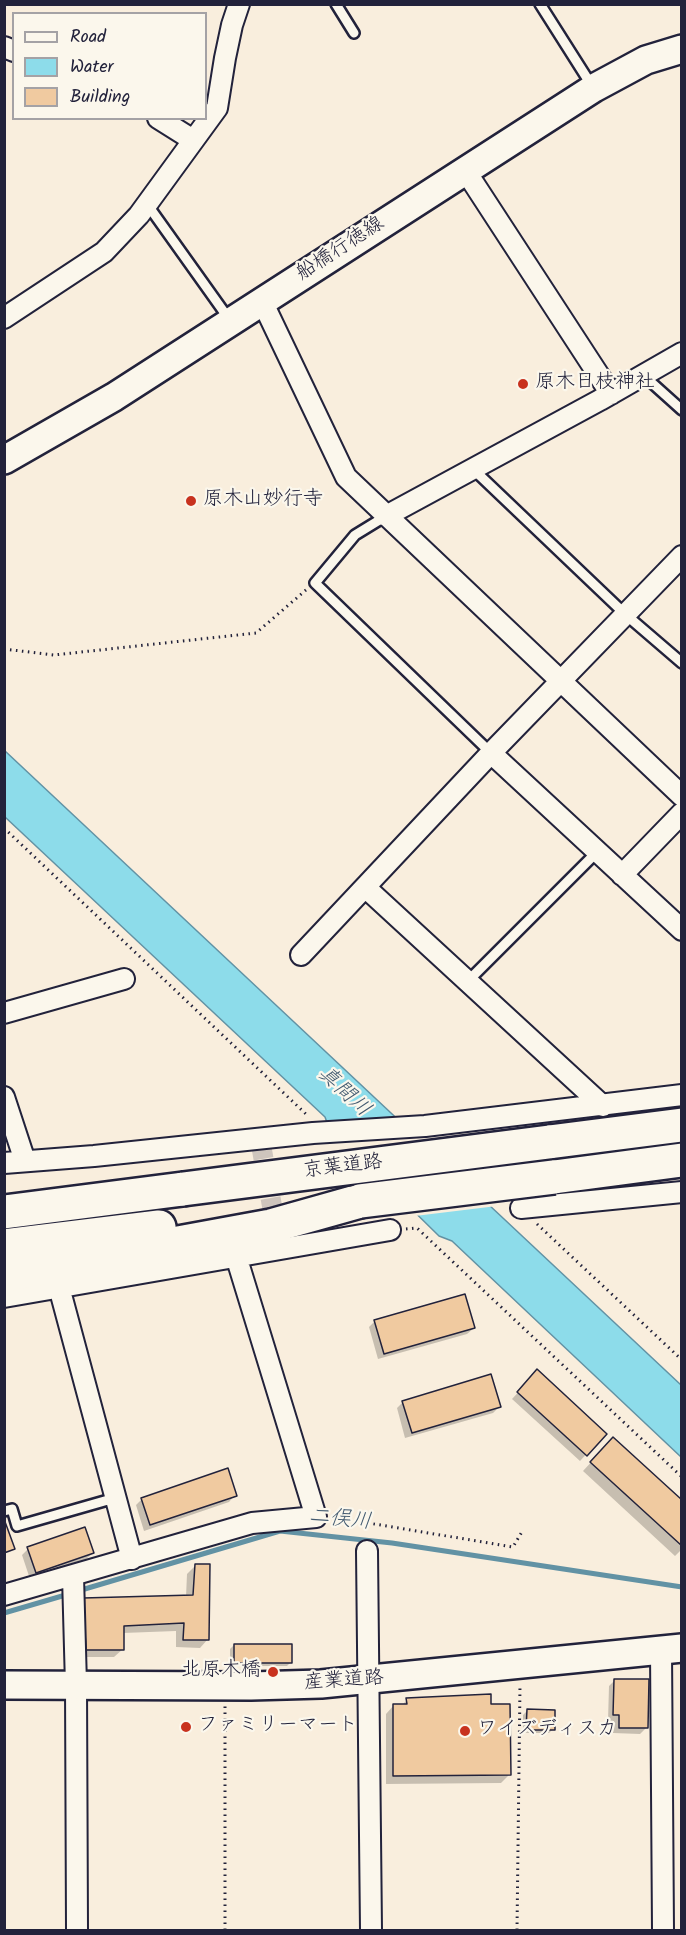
<!DOCTYPE html>
<meta charset="utf-8">
<style>
body{margin:0}
#map{position:relative;width:686px;height:1935px;overflow:hidden;background:#f9eedd;font-family:Kalam,sans-serif}
canvas{display:block}
.frame{position:absolute;inset:0;border:6px solid #22223b;pointer-events:none}
.legend{position:absolute;left:12px;top:12px;width:195px;height:108px;box-sizing:border-box;background:#fbf7ec;border:2px solid #a4a2a5;margin:0;padding:8px 10px;list-style:none;font-size:18px;color:#22223b}
.legend li{display:flex;align-items:center;gap:12px;height:30px}
.legend b{width:30px;border:2px solid #a4a2a5}
</style>
<div id="map">
<canvas width="686" height="1935"></canvas>
<div class="frame"></div>
<ul class="legend">
<li><b style="height:8px;background:#fbf7ec"></b>Road</li>
<li><b style="height:16px;background:#8ddcea"></b>Water</li>
<li><b style="height:16px;background:#f0caa0"></b>Building</li>
</ul>
</div>
<script>
const g = document.querySelector('canvas').getContext('2d');
g.lineJoin = 'round';
function fill(path, color) { g.fillStyle = color; g.fill(path, 'evenodd'); }
function strokePath(path, color, width, dash) { g.strokeStyle = color; g.lineWidth = width; g.lineCap = dash ? 'butt' : 'round'; g.setLineDash(dash || []); g.stroke(path); }
function label(font, color, halo, rows, align = 'center') {
  g.font = font + ' Kalam,"Klee One",sans-serif'; g.lineWidth = 4.5; g.setLineDash([]); g.textBaseline = 'middle'; g.strokeStyle = halo; g.fillStyle = color; for (const [text, x, y, turn = 0] of rows) {
    g.save(); g.translate(x, y); g.rotate((+turn || 0) * Math.PI / 180); g.textAlign = isNaN(turn) ? turn : align; if (halo) g.strokeText(text, 0, 0); g.fillText(text, 0, 0); g.restore();
  }
}
const water = new Path2D(`
 M4 750 681 1385V1457L452 1241 439 1236 329 1128 325 1117 5 817Z`);
fill(water, '#8ddcea');
strokePath(water, '#6292a4', 1.5);
fill(new Path2D(`
 M418 1132 497 1206 415 1216 339 1142Z`), '#f9eedd');
fill(new Path2D(`
 M375 1321 474 1328 467 1334 378 1359 369 1327Z
 M537 1372 605 1434 580 1461 512 1399Z
 M403 1402 499 1407 493 1413 405 1438 397 1408Z
 M605 1447 682 1502V1549L675 1556 583 1471Z
 M235 1495 229 1502 144 1531 136 1505 142 1499Z
 M28 1549 93 1553 86 1559 30 1579 22 1555Z
 M195 1566 208 1639 200 1648 176 1647V1631L123 1633V1649L114 1657H79L75 1607 186 1597 187 1574Z
 M234 1645 291 1662 287 1666H230V1649Z
 M615 1680 646 1728 640 1734 613 1733 614 1721H608L609 1686Z
 M407 1700 489 1706 509 1775 501 1783 386 1784V1714L394 1705 401 1706Z
 M527 1711 553 1729 549 1733H523V1715Z`), '#0003');
strokePath(new Path2D(`
 M78 1591 280 1531 392 1543 682 1587
 M4 1613 69 1594`), '#6292a4', 5);
const building = new Path2D(`
 M465 1294 475 1328 384 1354 374 1320Z
 M537 1369 607 1434 587 1456 517 1392Z
 M491 1374 501 1407 412 1433 402 1401Z
 M613 1437 682 1500V1546L590 1462Z
 M228 1468 237 1496 150 1525 141 1498Z
 M4 1519 15 1549 4 1553Z
 M85 1527 94 1553 36 1573 27 1547Z
 M195 1564H210L209 1640H183L184 1623 124 1626V1650H86L83 1598 193 1595Z
 M234 1644H292V1663H234Z
 M614 1679H649L648 1728H619V1715H613Z
 M491 1694V1704H510L511 1775 393 1776V1704H407L406 1698Z
 M527 1709 555 1710V1730H526Z`);
fill(building, '#f0caa0');
strokePath(building, '#22223b', 1.5);
strokePath(new Path2D(`
 M260 1139 277 1234`), '#cec5bd', 20, [20, 10]);
const service = new Path2D(`
 M336 4 354 33
 M540 4 592 86
 M147 204 229 319
 M643 375 682 410
 M473 469 625 614 682 663
 M386 516 355 535 315 583 491 753
 M468 981 597 852
 M4 1511 12 1509 17 1526 115 1498`);
const minor = new Path2D(`
 M4 47 14 51
 M158 118 193 140
 M465 170 611 394
 M262 301 346 477 682 796
 M4 318 104 252 139 215 217 108 225 58 232 25 239 4
 M386 516 600 400 682 353
 M491 753 682 930
 M622 875 682 813
 M365 887 603 1106
 M301 955 491 753 682 556
 M4 1013 124 979
 M4 1097 25 1161
 M4 1163 94 1156 313 1133 425 1126 682 1095
 M521 1208 682 1192
 M59 1287 132 1559
 M4 1297 390 1230
 M367 1551 371 1930
 M73 1576 76 1685 77 1930
 M4 1595 252 1523 316 1517 236 1256
 M661 1651 663 1930`);
const secondary = new Path2D(`
 M4 460 114 397 594 88 646 60 682 49
 M4 1685 251 1686 321 1684 682 1648`);
const motorway = new Path2D(`
 M549 1142 682 1125
 M554 1177 682 1160
 M4 1212 183 1189
 M4 1246 159 1227
 M4 1275 271 1226 360 1201`);
strokePath(service, '#22223b', 14);
strokePath(minor, '#22223b', 24);
strokePath(secondary, '#22223b', 32);
strokePath(motorway, '#22223b', 38);
strokePath(new Path2D(`
 M4 649 54 655 256 633 306 590
 M4 828 308 1116
 M537 1224 682 1360
 M406 1229 417 1228 682 1477
 M332 1517 513 1547 523 1530
 M225 1930V1706
 M517 1930 520 1685`), '#22223b', 3, [1.5, 4.5]);
strokePath(service, '#fbf7ec', 9);
strokePath(minor, '#fbf7ec', 20);
strokePath(secondary, '#fbf7ec', 27);
strokePath(motorway, '#fbf7ec', 33);
const motorwayBridge = new Path2D(`
 M183 1189 549 1142
 M360 1201 554 1177`);
strokePath(motorwayBridge, '#22223b', 38, []);
strokePath(motorwayBridge, '#fbf7ec', 33);
for (const [x, y, r, color] of [
 [523,384,6,"#c8321e"],
 [191,501,6,"#c8321e"],
 [273,1672,6,"#c8321e"],
 [186,1727,6,"#c8321e"],
 [465,1731,6,"#c8321e"]
]) { const dot = new Path2D(); dot.arc(x, y, r, 0, 2 * Math.PI); g.fillStyle = color; g.fill(dot); strokePath(dot, '#fbf7ec', 2); }
label('20px', '#22223b', '#fbf7ec', [
 ["船橋行徳線",341,250,-33],
 ["京葉道路",343,1168,-7],
 ["産業道路",344,1682,-4]
]);
label('20px', '#22223b', '#fbf7ec', [
 ["原木日枝神社",535,384],
 ["原木山妙行寺",203,501],
 ["北原木橋",261,1672,"right"],
 ["ファミリーマート",198,1727],
 ["ワイズディスカ",477,1731]
], 'left');
label('italic 21px', '#425a70', '#fbf7ec', [
 ["真間川",343,1093,43],
 ["二俣川",340,1521,6]
]);
</script>
